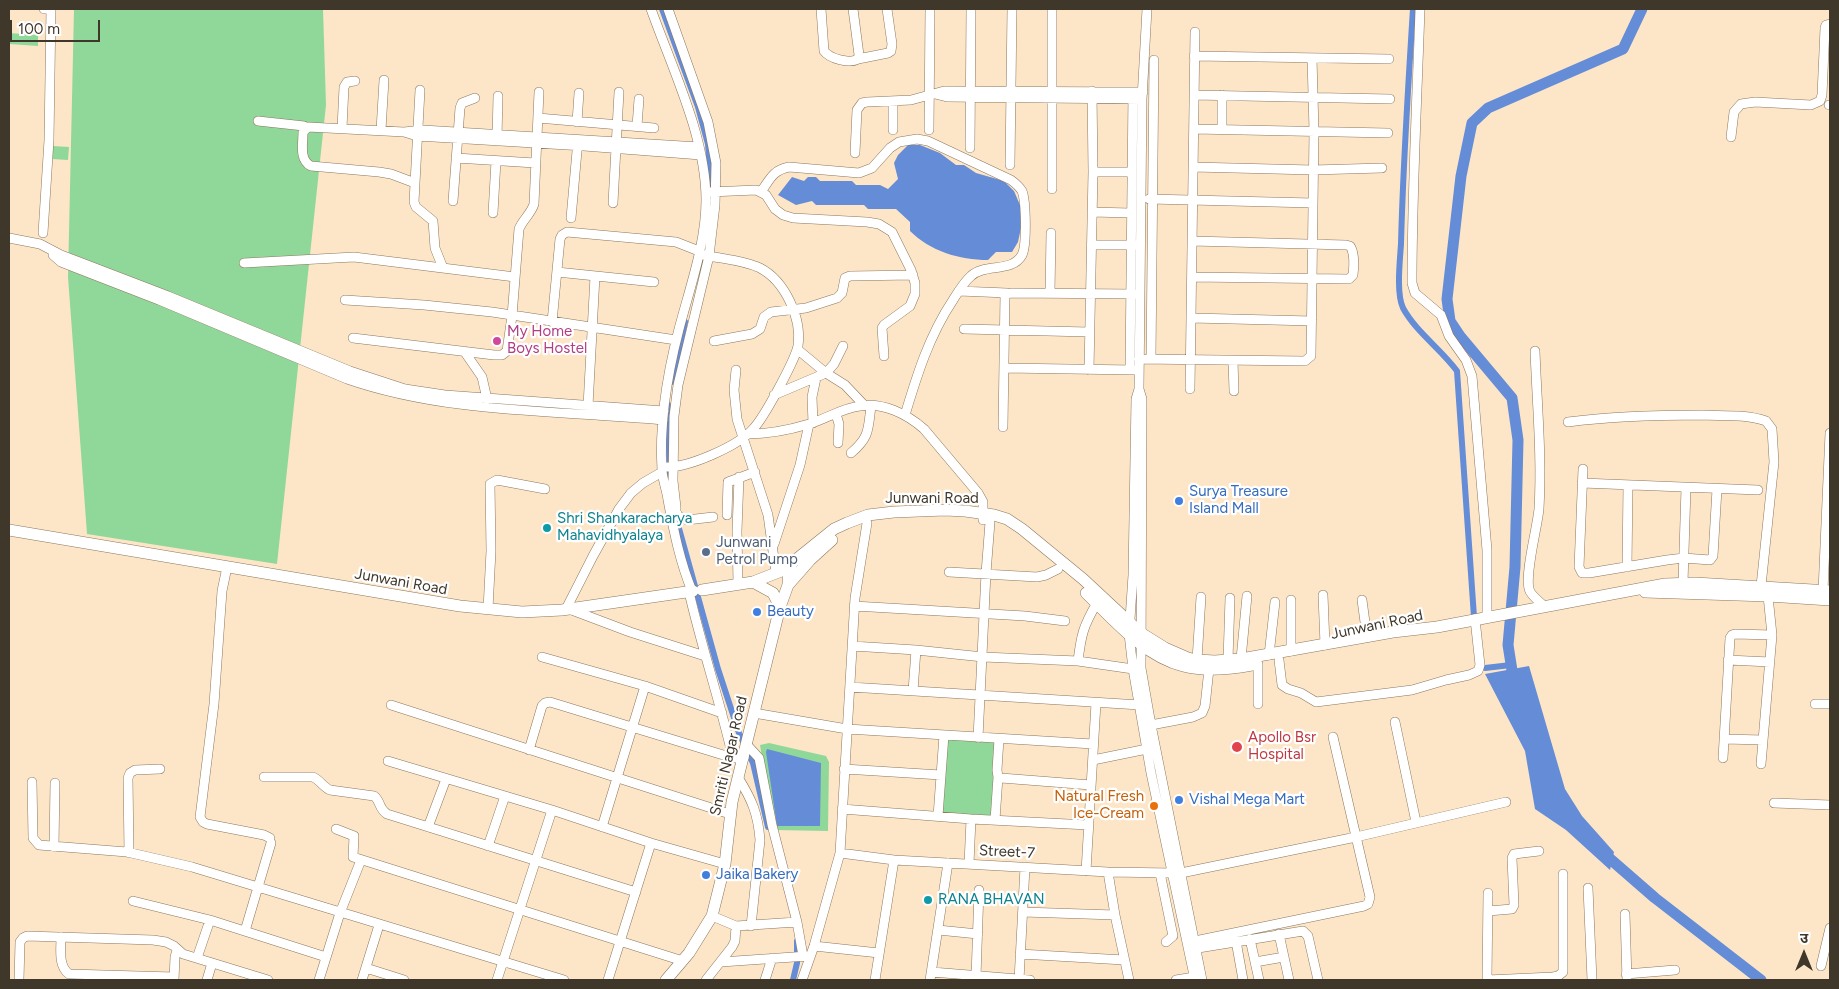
<!DOCTYPE html>
<meta charset="utf-8">
<style>
body{margin:0}
#map{position:relative;width:1839px;height:989px;overflow:hidden;background:#fde6c8;font-family:Figtree,"Noto Sans Devanagari",sans-serif}
canvas{display:block}
.frame{position:absolute;inset:0;border:10px solid #40372b;pointer-events:none}
.north{position:absolute;left:1779px;top:929px;width:50px;height:50px;-webkit-text-stroke:4px #fff;paint-order:stroke;rotate:0deg;font-size:14px;font-weight:700;line-height:20px;text-align:center;color:#40372b}
.north::after{content:'';display:block;margin:auto;width:18px;height:22px;background:#40372b;clip-path:polygon(50% 0,100% 100%,50% 72%,0 100%)}
.scale{position:absolute;left:10px;top:20px;width:90px;height:22px;box-sizing:border-box;border:2px solid #40372b;border-top:0;padding-left:6px;font-size:15px;line-height:18px;white-space:nowrap;color:#40372b;-webkit-text-stroke:4px #fff;paint-order:stroke}
</style>
<div id="map">
<canvas width="1839" height="989"></canvas>
<div class="frame"></div>
<div class="north">उ</div>
<div class="scale">100 m</div>
</div>
<script>
const g = document.querySelector('canvas').getContext('2d');
g.lineJoin = 'round';
function fill(path, color) { g.fillStyle = color; g.fill(path, 'evenodd'); }
function strokePath(path, color, width, dash) { g.strokeStyle = color; g.lineWidth = width; g.lineCap = dash ? 'butt' : 'round'; g.setLineDash(dash || []); g.stroke(path); }
function label(font, color, halo, rows, align = 'center') {
  g.font = font + ' Figtree,sans-serif'; g.lineWidth = 4.5; g.setLineDash([]); g.textBaseline = 'middle'; g.strokeStyle = halo; g.fillStyle = color; for (const [text, x, y, turn = 0] of rows) {
    g.save(); g.translate(x, y); g.rotate((+turn || 0) * Math.PI / 180); g.textAlign = isNaN(turn) ? turn : align; if (halo) g.strokeText(text, 0, 0); g.fillText(text, 0, 0); g.restore();
  }
}
fill(new Path2D(`
 M74 9H323L326 105 277 564 87 534 68 277Z
 M9 33 38 35V46L9 44Z
 M53 146 69 147 68 160 52 159Z
 M944 735 999 739 995 820 938 816Z
 M769 743 826 756 829 762 828 831 774 830 760 745Z`), '#90d89a');
fill(new Path2D(`
 M908 145H920L940 153 956 165H964L976 173 1004 181 1014 191 1020 205 1022 223 1018 242 1012 252H996L988 260C959 260 930 251 910 231V222L896 209H868L864 205H816L812 201 796 205 778 195 792 177 804 181 808 177H816L820 181H852L856 185H880L888 189 898 179 894 163 898 155Z
 M1529 666 1565 789 1582 816 1614 852 1610 870 1566 830 1535 809 1525 751 1485 674Z
 M767 749 821 763 820 826H777L766 752Z`), '#658cd6');
strokePath(new Path2D(`
 M662 9 698 107 708 144 711 180 709 217
 M1413 9C1408 87 1403 165 1401 244 1400 260 1396 293 1403 308 1416 332 1441 349 1457 371L1474 617
 M672 382 685 322
 M668 405 670 485
 M675 514 718 669 739 733 753 763 768 827
 M1485 668 1511 665
 M793 980 797 963V941`), '#658cd6', 6);
strokePath(new Path2D(`
 M1514 683 1508 645 1515 567 1518 440 1512 398 1460 336 1450 321 1447 299 1461 176 1472 123 1488 108 1623 49 1642 9
 M1601 851 1655 898 1761 980`), '#658cd6', 11);
const minor = new Path2D(`
 M651 9C672 68 706 137 706 200 706 243 690 287 679 329 667 375 659 423 662 471 663 481 667 491 668 500 674 532 680 562 692 591
 M668 9 708 122 716 163 715 205 709 256 678 385 674 416 673 481 676 507V511L671 516
 M821 9 824 51C830 59 850 64 858 59L859 55 853 9
 M1147 9 1142 99 1139 389 1136 399 1133 575 1129 634 1133 669 1151 773 1195 980
 M1420 9C1417 100 1412 192 1412 283L1415 293 1441 315 1449 336 1466 360 1472 376 1487 550V617
 M1194 56 1389 59
 M858 59 888 53 891 51 892 44 887 9
 M420 90 414 202 416 207 433 221 435 248 443 268
 M935 94 947 97 1139 99
 M1194 95 1390 99
 M1829 105H1830
 M538 118 654 128
 M258 121 304 126 305 129
 M577 122 579 93
 M637 126 639 99
 M342 128 344 87 347 82 355 81
 M1194 129 1388 133
 M1222 129V95
 M381 130 384 80
 M893 130V101
 M929 130 930 9
 M404 132 308 127 303 132C303 144 299 160 311 166L379 172 391 174 415 183
 M1731 137 1734 112 1741 104 1755 102 1811 105 1820 101 1822 95 1825 28 1826 25 1830 24
 M497 138 498 96
 M699 147 423 130 404 132 417 136 584 146 701 155
 M970 148 971 9
 M855 153 857 110 862 103 867 102 911 100 944 91 1143 92
 M456 158 535 163
 M1010 165 1012 9
 M1193 167 1313 170 1382 168
 M1093 172H1131
 M1052 189V9
 M710 192 756 190 766 195 775 209 783 215 793 218 867 222 879 224 892 232 911 270 915 283V294L910 306 884 325 882 328 884 356
 M761 192C770 179 773 170 789 167L859 173 872 168 890 148 899 142 917 139 928 141 1011 180C1015 183 1019 186 1022 191 1026 201 1027 245 1022 255 1012 273 985 263 971 276 964 282 958 292 953 300 929 336 917 375 905 415
 M1149 199 1313 203
 M453 201 460 108 462 103 475 98
 M613 203 619 92
 M1092 212 1130 213
 M493 213 496 161
 M571 218 578 140
 M43 233 49 140 51 9H44
 M9 238 40 244 61 255 168 296 350 371 405 389 445 395 664 411
 M1091 245H1136
 M53 255 61 262 159 300 347 379C448 414 558 410 663 420
 M244 263 354 257 515 277
 M557 272 654 282
 M1192 277 1349 279 1353 275C1354 266 1355 253 1350 246L1346 245 1192 241
 M959 291 1007 293
 M1050 293 1051 233
 M345 300 424 305 492 312 676 340
 M1192 318 1312 321
 M552 322 560 239 562 235 567 232 676 242 699 251
 M964 329 1089 332
 M353 338 494 355H502L507 351 512 316 519 229C523 219 531 214 534 204L539 92
 M714 341 752 334 760 329 764 317 771 312 806 308 837 298 842 293 845 278 850 276 913 275
 M797 349 826 373 845 385 864 405
 M464 351 482 377 487 399
 M1535 351C1537 404 1542 457 1539 509 1537 529 1525 572 1529 589 1531 596 1539 601 1544 606
 M1139 359 1305 361 1311 356 1314 131 1312 58
 M1151 359 1154 60
 M1233 361 1234 391
 M1005 368 1134 370
 M1130 369 1133 92
 M736 370 734 390 737 419 768 515 776 573
 M1089 370 1093 172 1092 91
 M1139 389 1142 399 1141 668 1151 725 1202 980
 M1190 389 1195 32
 M774 395 826 373 834 364 843 346
 M588 406 595 276
 M836 414 839 424 838 443
 M1568 422C1613 416 1656 415 1702 415 1723 416 1746 414 1766 421L1772 429 1774 462 1761 586 1756 591
 M813 423 812 397 816 378
 M1003 427 1005 294 1012 293 1135 294
 M748 434C768 434 789 430 809 424 826 419 842 408 860 406 883 402 907 414 924 429L978 493 983 502V520
 M851 453C870 437 868 429 871 406
 M667 467C690 467 738 446 753 429 764 418 795 360 798 346 802 318 785 281 760 268 743 260 722 259 704 255
 M1583 469 1579 567 1582 573H1589L1667 560 1684 558 1710 560 1713 556 1717 489
 M1582 483 1758 490
 M676 511 678 516 687 520 713 517
 M727 515 728 482 755 472
 M774 544 800 465 809 424
 M227 567 222 591 214 704 200 817 203 822 207 824 264 835 270 838
 M1627 567 1628 485
 M949 572 1037 577 1046 575 1058 569
 M1683 583 1686 488
 M738 584 737 531 739 477
 M1823 591 1830 433
 M689 592C702 648 720 702 733 758
 M1323 595 1325 645
 M1362 600 1367 637
 M854 606 1025 616 1065 621
 M488 609 491 551 490 484 497 480 545 489
 M566 609 593 556 619 509 631 493 643 483 662 472
 M569 609 630 632 705 656
 M852 646 916 650 983 657 1078 661 1133 669
 M1291 651V600
 M1269 655 1275 602
 M542 657 645 686 722 713
 M1241 659 1247 596
 M1197 660 1201 597
 M1228 660 1230 598
 M1279 660 1282 685 1288 689 1301 693 1316 702 1412 690 1446 680 1469 675 1478 671 1480 665 1475 619
 M1728 660 1770 662
 M1078 661C1081 636 1083 626 1097 603
 M850 687 1140 705
 M913 691 916 650
 M1258 704V664
 M1815 704H1830
 M391 705 730 814
 M754 713 847 729 1093 744
 M1395 722 1416 822
 M1151 725 1193 717 1202 713 1205 706 1209 669
 M978 738 986 573 990 522
 M999 739 997 770 998 777 1001 778 1091 785
 M1724 739 1763 740
 M747 745 759 758 772 825 797 922 803 956
 M529 750 542 706 545 703 550 702 733 758H744
 M1723 758 1730 638 1732 635 1735 634 1772 635
 M1093 760 1147 749
 M388 761 552 810 651 843 725 864
 M1761 764 1772 635 1768 596
 M844 769 941 775
 M264 777H313C320 780 323 787 330 790L374 796C381 801 378 808 387 814L636 892
 M739 779C752 800 758 814 760 840L751 926
 M32 782 33 838 39 845 127 852 192 867 564 980
 M1774 803 1830 805
 M842 809 971 819 1088 825
 M938 816 944 735
 M995 820 998 777
 M428 827 446 779
 M602 827 645 686
 M336 829 354 836 353 857 683 961
 M488 846 505 796
 M54 847 55 783
 M129 853 128 778 130 773 135 770 160 769
 M840 853 894 860 1108 872 1173 873
 M969 864 971 819
 M1086 871 1096 703
 M1108 872 1115 915 1129 980
 M1160 873 1173 936 1166 942
 M1181 873 1356 837 1506 802
 M1588 888 1592 980
 M133 901 210 920 326 957
 M1488 911 1512 909 1514 905 1512 858 1514 854 1539 851
 M1023 912 1115 915
 M1625 914 1627 980
 M712 916 736 926 797 922
 M938 930 978 934
 M245 931 271 843
 M1279 934 1289 980
 M61 937C61 949 58 966 69 974L174 977
 M1250 939 1259 980
 M1195 941 1364 906 1368 904 1370 897 1333 737
 M1236 941 1243 980
 M814 946 879 953
 M1192 949 1303 931 1308 936 1318 980
 M1020 954 1124 960
 M197 958 210 920
 M721 962 808 956
 M1255 962 1284 957
 M1821 966 1830 928
 M366 968 404 980
 M932 972 1030 980
 M1626 974 1675 970
 M976 977 979 890
 M19 980 20 942 23 938 27 936 153 940 166 942 174 946 183 954 268 980
 M174 980 175 957 177 950
 M207 980 212 963
 M319 980 340 913 361 860
 M362 980 379 925
 M497 980 552 810
 M608 980 651 843
 M706 980 732 947 735 941 736 926
 M765 980 772 958
 M802 980 814 946 840 853 855 598 867 523
 M875 980 894 860
 M930 980 948 863
 M1019 980 1025 867
 M1176 980 1194 977
 M1487 980 1553 977 1558 976 1563 972V874
 M1487 980 1488 893`);
const major = new Path2D(`
 M9 530 460 606 522 612 562 610 693 591
 M753 582 773 593 780 607
 M788 585 810 560 832 540
 M702 590 753 582 789 568
 M1645 592 1768 596 1830 600
 M1086 593C1114 620 1144 656 1183 666 1205 672 1230 669 1252 665
 M666 980 689 953 712 916 725 864 732 802 780 607 788 585 789 568 793 562 834 529 847 523 868 515 894 512 945 510 965 511 994 515 1007 519 1022 529 1083 579 1141 633 1165 648 1188 658 1197 660 1215 661 1241 659 1393 632 1437 627 1665 584 1695 583 1830 591`);
strokePath(minor, '#8b775c', 10);
strokePath(major, '#8b775c', 12);
strokePath(minor, '#fff', 9);
strokePath(major, '#fff', 11);
for (const [x, y, r, color] of [
 [497,341,5,"#d1479c"],
 [1179,501,5,"#3f7fe0"],
 [547,528,5,"#0f9aa8"],
 [706,552,5,"#5c6f8a"],
 [757,612,5,"#3f7fe0"],
 [1237,747,6,"#e0444e"],
 [1179,800,5,"#3f7fe0"],
 [1154,806,5,"#e8710a"],
 [706,875,5,"#3f7fe0"],
 [928,900,5,"#0f9aa8"]
]) { const dot = new Path2D(); dot.arc(x, y, r, 0, 2 * Math.PI); g.fillStyle = color; g.fill(dot); strokePath(dot, '#fff', 2); }
label('15px', '#b23c85', '#fff', [
 ["My Home",507,332],
 ["Boys Hostel",507,349]
], 'left');
label('15px', '#366cbe', '#fff', [
 ["Surya Treasure",1189,492],
 ["Island Mall",1189,509],
 ["Beauty",767,612],
 ["Vishal Mega Mart",1189,800],
 ["Jaika Bakery",716,875]
], 'left');
label('15px', '#40372b', '#fff', [
 ["Junwani Road",932,499],
 ["Junwani Road",401,582,10],
 ["Junwani Road",1377,625,-12],
 ["Smriti Nagar Road",729,756,-77],
 ["Street-7",1007,852,3]
]);
label('15px', '#0d838f', '#fff', [
 ["Shri Shankaracharya",557,519],
 ["Mahavidhyalaya",557,536],
 ["RANA BHAVAN",938,900]
], 'left');
label('15px', '#4e5e75', '#fff', [
 ["Junwani",716,543],
 ["Petrol Pump",716,560]
], 'left');
label('15px', '#be3a42', '#fff', [
 ["Apollo Bsr",1248,738],
 ["Hospital",1248,755]
], 'left');
label('15px', '#c56008', '#fff', [
 ["Natural Fresh",1144,797],
 ["Ice-Cream",1144,814]
], 'right');
</script>
